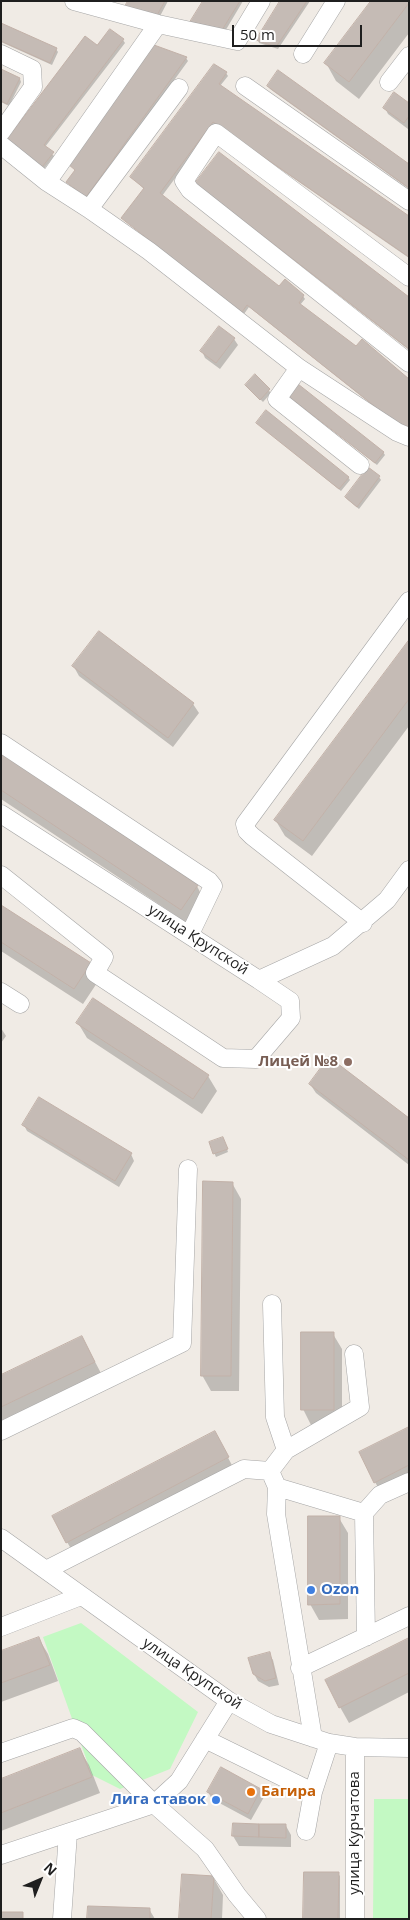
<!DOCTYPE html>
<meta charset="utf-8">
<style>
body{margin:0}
#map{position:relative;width:410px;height:1920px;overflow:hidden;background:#f0ebe5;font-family:"Open Sans",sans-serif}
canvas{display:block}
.frame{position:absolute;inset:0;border:2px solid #1f1f1f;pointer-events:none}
.north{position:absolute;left:15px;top:1855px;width:50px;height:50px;-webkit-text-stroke:4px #fff;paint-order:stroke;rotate:44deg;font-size:14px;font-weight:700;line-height:20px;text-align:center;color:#1f1f1f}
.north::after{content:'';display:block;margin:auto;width:18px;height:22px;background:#1f1f1f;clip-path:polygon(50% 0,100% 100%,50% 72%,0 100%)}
.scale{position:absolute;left:232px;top:25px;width:130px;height:22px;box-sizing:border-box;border:2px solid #1f1f1f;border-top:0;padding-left:6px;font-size:15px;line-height:18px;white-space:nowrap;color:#1f1f1f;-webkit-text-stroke:4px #fff;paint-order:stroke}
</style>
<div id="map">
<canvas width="410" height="1920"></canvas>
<div class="frame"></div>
<div class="north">N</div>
<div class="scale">50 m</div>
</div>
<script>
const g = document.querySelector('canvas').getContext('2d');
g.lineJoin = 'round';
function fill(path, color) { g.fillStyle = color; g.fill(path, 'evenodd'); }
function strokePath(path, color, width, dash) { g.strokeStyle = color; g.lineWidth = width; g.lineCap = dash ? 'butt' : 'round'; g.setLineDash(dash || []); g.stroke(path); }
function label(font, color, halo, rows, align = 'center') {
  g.font = font + ' "Open Sans",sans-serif'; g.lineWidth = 4; g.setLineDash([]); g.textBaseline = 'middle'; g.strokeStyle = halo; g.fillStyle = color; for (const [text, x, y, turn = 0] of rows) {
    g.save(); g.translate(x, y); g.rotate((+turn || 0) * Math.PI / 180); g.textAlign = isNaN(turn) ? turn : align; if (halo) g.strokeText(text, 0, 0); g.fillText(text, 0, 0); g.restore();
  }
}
fill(new Path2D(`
 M81 1623 198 1712 170 1769 120 1789 92 1775 43 1637Z
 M374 1799H409V1919H373Z`), '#c3f9c3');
fill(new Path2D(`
 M129 1H168L158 20Z
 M204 1H243L224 33Z
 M282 1H310L278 49 259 43 258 40Z
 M409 1V33L359 99 336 81 326 63Z
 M1 25 56 49 58 52 52 65 1 42Z
 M123 40 125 43 45 147 54 156 44 169 10 142 97 46Z
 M154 47 186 58 188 61 88 199 68 182 76 171 70 164Z
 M1 70 20 79 21 82 9 106 1 102Z
 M226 73 228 76 220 86 409 217V258L215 124 162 196 280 288 303 296 305 299 300 305 356 348 409 381V429L395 423 249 307 244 314 123 218 144 189 131 177Z
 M268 86 409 166V189L270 89Z
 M409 105 408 129 388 114 385 108Z
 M199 186 409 300V350Z
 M234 339 238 345 220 369 205 358 202 351Z
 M255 376 271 393 263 402 246 385Z
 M290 396 383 452 385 455 377 465Z
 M257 423 348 477 350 480 341 491Z
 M379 477 381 480 359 509 348 500 346 498Z
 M409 642V726L312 856 285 836 276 821Z
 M74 667 193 704 199 713 173 747 79 676Z
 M1 755 197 886 205 902 190 925 1 799Z
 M1 907 90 964 99 980 83 1004 1 951Z
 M78 1023 208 1076 217 1091 202 1114 87 1038Z
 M1 1028 6 1036 1 1043Z
 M310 1084 409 1120V1165L316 1093Z
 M24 1125 131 1154 134 1161 119 1187 27 1131Z
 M224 1141 228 1152 216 1157 210 1143Z
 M232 1183 241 1199 239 1391H211L202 1375Z
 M333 1334 342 1349V1425H311L303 1409Z
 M82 1337 103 1377 1 1426V1376Z
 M409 1428V1485L384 1498 375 1482Z
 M223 1448 236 1473 76 1557 67 1542Z
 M339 1518 348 1533V1619L319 1620 310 1604Z
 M39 1639 48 1654 58 1681 1 1702V1652Z
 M409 1639V1692L349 1723 340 1707Z
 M269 1654 273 1660 279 1685 269 1687 258 1681 254 1674Z
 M80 1750 89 1765 100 1793 1 1831V1780Z
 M260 1790 264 1797 251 1820 212 1799 208 1792Z
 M286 1826 291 1835V1847L239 1846 233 1836Z
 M338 1874 340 1876V1919H305Z
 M213 1877 223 1895 222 1919H181Z
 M149 1909 155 1919H89Z`), '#0003');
const building = new Path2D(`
 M128 1H165L156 17 124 8Z
 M203 1H240L222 30 190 22Z
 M280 1H307L276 47 256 40Z
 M371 1H409V3L349 82 324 63Z
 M1 23 57 48 50 63 1 41Z
 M110 29 124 39 44 145 54 152 42 167 7 139 85 36 97 45Z
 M154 45 187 57 86 197 66 182 75 170 68 164Z
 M214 64 227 72 219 84 409 216V257L213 122 160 193 279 286 285 279 304 295 299 303 356 346 362 339 409 379V427L392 420 247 305 242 312 121 218 144 188 130 177Z
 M1 69 20 78 7 104 1 101Z
 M278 70 409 164V188L267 86Z
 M394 92 409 103V116L404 123 383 108Z
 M219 152 409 297V349L195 183Z
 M219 326 235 338 216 363 200 351Z
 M255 374 270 389 260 400 245 385Z
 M298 384 384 452 375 463 288 396Z
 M266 410 349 477 339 489 256 423Z
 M368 467 380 476 357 507 345 497Z
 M99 631 194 703 168 738 72 666Z
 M409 640V699L303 841 274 820Z
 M1 754 198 885 181 910 1 790Z
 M1 905 91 963 74 989 1 942Z
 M93 998 209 1075 193 1099 76 1023Z
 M329 1057 409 1118V1160L309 1084Z
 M39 1097 132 1153 115 1181 22 1125Z
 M223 1137 228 1149 213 1154 209 1142Z
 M203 1181 233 1182 231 1376H201Z
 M301 1332H334V1410H301Z
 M82 1336 95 1362 1 1407V1375Z
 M409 1427V1465L374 1483 359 1452Z
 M215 1431 229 1457 66 1543 52 1516Z
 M308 1516H340V1604L308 1605Z
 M39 1637 50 1665 1 1683V1651Z
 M409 1638V1673L339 1708 325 1680Z
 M270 1652 276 1678 265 1681 253 1674 248 1658Z
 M80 1748 92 1777 1 1813V1779Z
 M221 1767 261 1789 248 1814 207 1792Z
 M233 1823 259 1824V1837L232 1836Z
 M259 1824H286V1838L259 1837Z
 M304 1872H339L338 1919H303Z
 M182 1874 214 1876 211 1919H179Z
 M88 1906 150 1908V1919H87Z
 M1 1912H23V1919H1Z`);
fill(building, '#c5bbb5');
strokePath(building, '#c2b1a8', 1);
const minor = new Path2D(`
 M74 1 158 24 237 41 261 1
 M1 54 32 69 33 87 1 132
 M303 54 336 1
 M389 82 409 56
 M245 86 409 201
 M1 145 47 182 89 209 149 251 299 368 397 432 409 437
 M47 182 158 24
 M89 209 179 88
 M409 277 216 133 184 181 190 190 409 363
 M299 368 277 399 360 465
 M1 743 209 881 213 886 190 934
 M1 814 259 980 333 946 387 900 409 870
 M1 875 104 957 95 973 223 1058 256 1059 291 1018 290 1001 259 980
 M363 923 252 836 247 831 245 824 409 601
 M1 992 20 1004
 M272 1304 275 1417 286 1450
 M1 1431 182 1343 188 1169
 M270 1471 286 1450 360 1407 354 1354
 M277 1487 364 1513 366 1637
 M364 1513 380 1495 409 1482
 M1 1538 229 1701 271 1724 329 1743 355 1747 409 1748
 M46 1570 244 1469 270 1471 277 1487 276 1514 313 1738
 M1 1627 81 1596
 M300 1668 409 1616
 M205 1739 313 1792
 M1 1753 73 1728 82 1732 154 1804 205 1849 237 1895 257 1919
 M306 1831 313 1792 329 1743
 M1 1855 154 1804 179 1781 229 1701
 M62 1919 68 1833
 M355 1919V1747`);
strokePath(minor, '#a6a6a6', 19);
strokePath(minor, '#fff', 18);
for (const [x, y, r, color] of [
 [348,1062,5,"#8d6e63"],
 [311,1590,5,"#3f7fe0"],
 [251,1792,5,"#e8710a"],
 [216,1800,5,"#3f7fe0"]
]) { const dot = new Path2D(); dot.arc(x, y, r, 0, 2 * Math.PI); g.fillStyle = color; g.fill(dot); strokePath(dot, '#fff', 2); }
label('15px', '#1f1f1f', '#fff', [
 ["улица Крупской",198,940,33],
 ["улица Крупской",192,1674,34],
 ["улица Курчатова",355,1833,-90]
]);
label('bold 15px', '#785e54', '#fff', [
 ["Лицей №8",338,1062]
], 'right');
label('bold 15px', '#366cbe', '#fff', [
 ["Ozon",321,1590],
 ["Лига ставок",206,1800,"right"]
], 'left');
label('bold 15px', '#c56008', '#fff', [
 ["Багира",261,1792]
], 'left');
</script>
